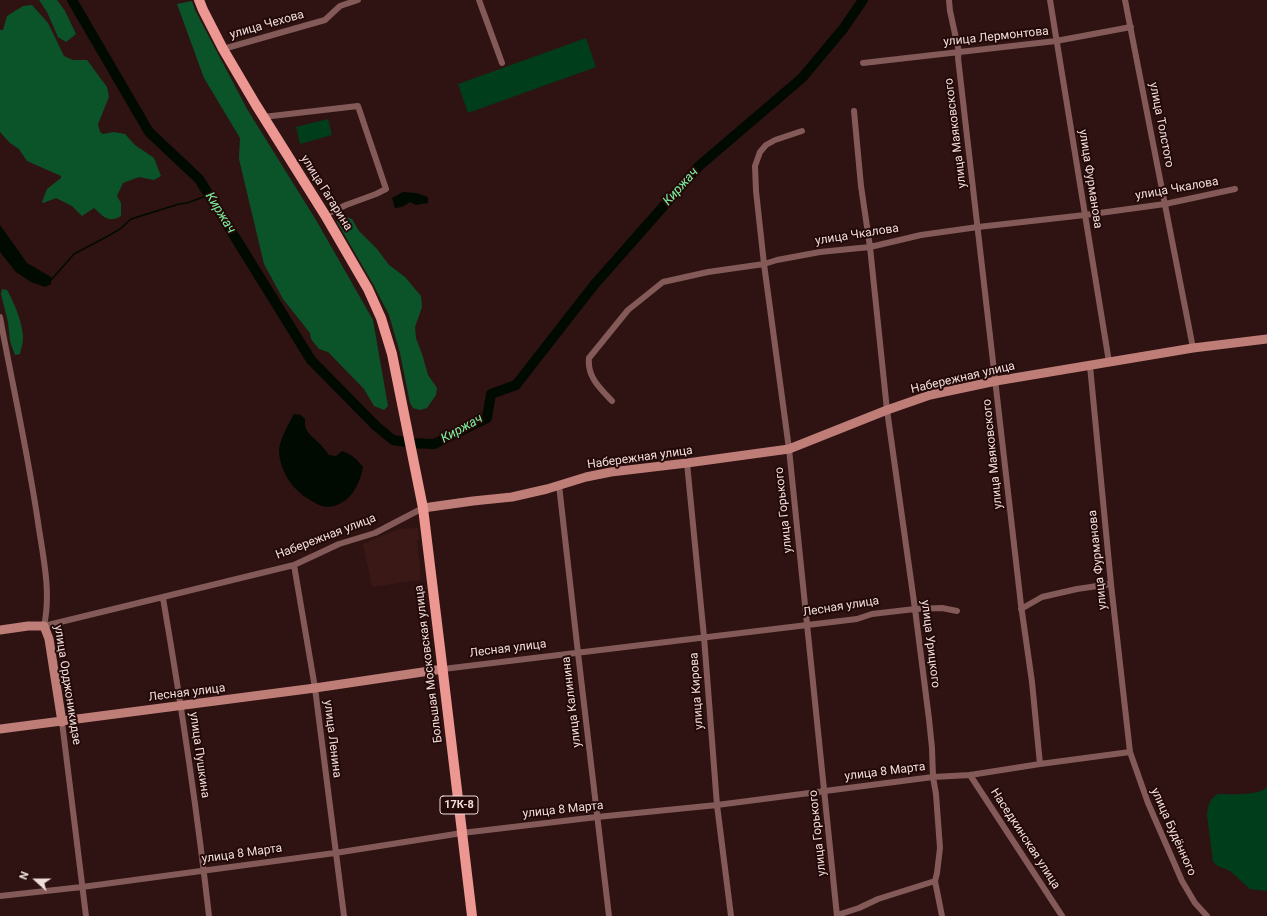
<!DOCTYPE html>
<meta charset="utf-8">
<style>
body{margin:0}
#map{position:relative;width:1267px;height:916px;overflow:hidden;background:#2e1312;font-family:Roboto,sans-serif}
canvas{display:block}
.north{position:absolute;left:16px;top:860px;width:40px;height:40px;-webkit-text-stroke:3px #230a09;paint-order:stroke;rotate:291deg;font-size:11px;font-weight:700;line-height:16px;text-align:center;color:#f1dddb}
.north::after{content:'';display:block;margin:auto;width:14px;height:18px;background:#f1dddb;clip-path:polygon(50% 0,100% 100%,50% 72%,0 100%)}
</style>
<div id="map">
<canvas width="1267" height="916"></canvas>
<div class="north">N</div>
</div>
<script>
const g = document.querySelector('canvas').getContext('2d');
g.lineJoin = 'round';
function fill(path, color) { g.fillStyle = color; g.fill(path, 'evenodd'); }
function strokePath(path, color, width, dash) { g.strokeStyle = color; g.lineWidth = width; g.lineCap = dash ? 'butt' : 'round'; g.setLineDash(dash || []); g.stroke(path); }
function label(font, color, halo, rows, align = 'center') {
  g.font = font + ' Roboto,sans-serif'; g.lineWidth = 4; g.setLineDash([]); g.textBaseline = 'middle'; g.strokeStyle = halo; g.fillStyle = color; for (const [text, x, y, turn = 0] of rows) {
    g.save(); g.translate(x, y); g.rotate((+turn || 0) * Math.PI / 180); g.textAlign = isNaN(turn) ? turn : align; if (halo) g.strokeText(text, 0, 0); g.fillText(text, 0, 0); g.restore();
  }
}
fill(new Path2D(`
 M418 528 419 540H417L421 580 372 587 363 544 398 529Z`), '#3a1816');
fill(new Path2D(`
 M586 38 596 67 468 113 458 84Z
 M328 119 332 135 300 144 296 127Z
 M1267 787V891L1250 889 1230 871 1218 866 1213 862 1207 815C1208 805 1209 799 1218 794 1229 794 1260 796 1267 787Z`), '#003d1a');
fill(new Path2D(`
 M39 0H57L65 11 76 34 66 42 58 37 47 12Z
 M192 1 195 10 247 109 316 220 373 320 388 406 384 410 374 406 364 389 328 352 319 349 311 339 310 333 283 299 264 264 239 159 240 138 204 78 177 4Z
 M32 5 48 23 64 56 73 60H87L107 87 109 97 98 124 100 132 103 134 114 132 125 134 135 145 154 158 161 176 154 180 139 177 123 183 117 196 121 203V216C108 224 103 216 94 208L82 216 72 206 56 198 43 203 42 202 47 189 61 178V176L27 161 19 149 10 143 0 132V30H3L7 16 23 6Z
 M342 215 352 219 359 231 377 249 389 265 405 277 421 296 422 307 415 327 416 338 423 357 428 375 437 388 436 395 427 408 420 410 413 408 410 403 400 353 389 315 373 284 337 222 338 217Z
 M2 289 7 290C14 302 23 324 23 338 23 343 21 349 20 354L15 355 10 341 8 322 1 294Z`), '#0b542a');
fill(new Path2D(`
 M403 192 416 193 428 197V203L416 205 410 202 402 207 395 208 392 198Z
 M0 225 27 263 51 277V284L45 287 31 282 16 272 0 252Z
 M294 414 301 415 305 419C304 432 310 434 319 443 322 446 326 451 329 455L336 456 342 451C351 454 357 459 363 467 360 485 349 506 327 507 321 507 316 503 310 500 293 490 280 472 279 451 279 441 289 423 294 414Z`), '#000a00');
strokePath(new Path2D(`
 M49 280H51L74 254 110 235 120 229 131 219 179 204 187 203 209 195`), '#000a00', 1.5);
strokePath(new Path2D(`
 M72 0 149 132 199 179 311 360 376 426 393 440 411 443 434 444 487 418 491 394 516 385 594 285 699 166 802 78 843 29 863 0`), '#000a00', 10);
strokePath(new Path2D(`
 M479 0 502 63
 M949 0 950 11 959 52 958 58 1021 605 1032 682 1040 764
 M1050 0 1109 362
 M1125 0 1193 348
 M223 49 325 20 340 6 358 0
 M863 63 1056 41 1131 27
 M854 111 861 186 870 247 887 410 915 609 929 719 932 748 933 777 936 794 940 848 937 873 935 881 942 916
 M263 117 358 106 386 189 376 194 346 205 325 215
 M802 131 775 140 766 145 760 152 755 166 756 191 764 264 789 449 837 916
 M0 317C13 388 29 458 39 529 44 561 51 594 44 626L294 565 339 544 375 533 423 508
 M1090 366 1111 584 1130 752 1148 803 1182 881 1195 903 1207 916
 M612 401C600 388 587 377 589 358L628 310 663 282 708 272 764 264 777 260 820 252 870 247 921 235 978 227 1085 215 1165 204 1235 189
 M687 463 704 637 717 805 731 916
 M559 485 578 653 609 916
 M294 565 315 688 344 916
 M163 598C181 703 197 809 209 916
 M1021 609 1042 597 1077 589 1111 584
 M443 669 857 619 872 614 915 609 942 608 957 611
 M62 722 86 916
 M970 775 1062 916
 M0 896 82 887 335 853 462 833 597 817 717 805 933 777 970 775 1040 764 1130 752
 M837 915 859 908 878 899 935 881`), '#835a57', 6);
strokePath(new Path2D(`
 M423 508 473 501 512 497 547 489 586 477 611 472 687 463 789 449 887 410 930 395 996 381 1193 348 1267 339
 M0 630 28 626H44L49 639 62 722
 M0 729 315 688 443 669`), '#bf7d78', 9);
strokePath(new Path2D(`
 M199 0 203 10 223 49 256 105 325 215 368 289 381 318 392 354 423 508 441 656 472 916`), '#ed9792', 10);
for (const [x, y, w] of [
 [459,805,38]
]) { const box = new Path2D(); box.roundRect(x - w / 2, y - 9, w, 18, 3); g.fillStyle = '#230a09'; g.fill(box); strokePath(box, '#f1dddb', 1); }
label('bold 11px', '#f1dddb', null, [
 ["17К-8",459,805]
]);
label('12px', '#f1dddb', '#230a09', [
 ["улица Чехова",267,25,-16],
 ["улица Лермонтова",996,37,-6],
 ["улица Толстого",1161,125,79],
 ["улица Маяковского",956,133,-97],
 ["улица Фурманова",1090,179,81],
 ["улица Чкалова",1177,189,-10],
 ["улица Гагарина",326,193,58],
 ["улица Чкалова",857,235,-9],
 ["Набережная улица",963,378,-13],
 ["улица Маяковского",993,454,-96],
 ["Набережная улица",640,458,-8],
 ["улица Горького",784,510,-96],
 ["Набережная улица",326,537,-21],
 ["улица Фурманова",1098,560,-96],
 ["Лесная улица",841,607,-9],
 ["улица Урицкого",930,644,83],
 ["Лесная улица",508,649,-7],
 ["Большая Московская улица",429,664,-97],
 ["улица Орджоникидзе",67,685,81],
 ["улица Кирова",697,691,-94],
 ["Лесная улица",187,693,-7],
 ["улица Калинина",572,702,-97],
 ["улица Ленина",332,739,83],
 ["улица Пушкина",199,755,82],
 ["улица 8 Марта",885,772,-7],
 ["улица 8 Марта",563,810,-6],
 ["улица Будённого",1173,832,66],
 ["улица Горького",818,833,-96],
 ["Наседкинская улица",1025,839,57],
 ["улица 8 Марта",242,854,-8]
]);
label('italic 13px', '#7ef0a0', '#230a09', [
 ["Киржач",681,187,-48],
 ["Киржач",220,213,58],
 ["Киржач",462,429,-29]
]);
</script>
